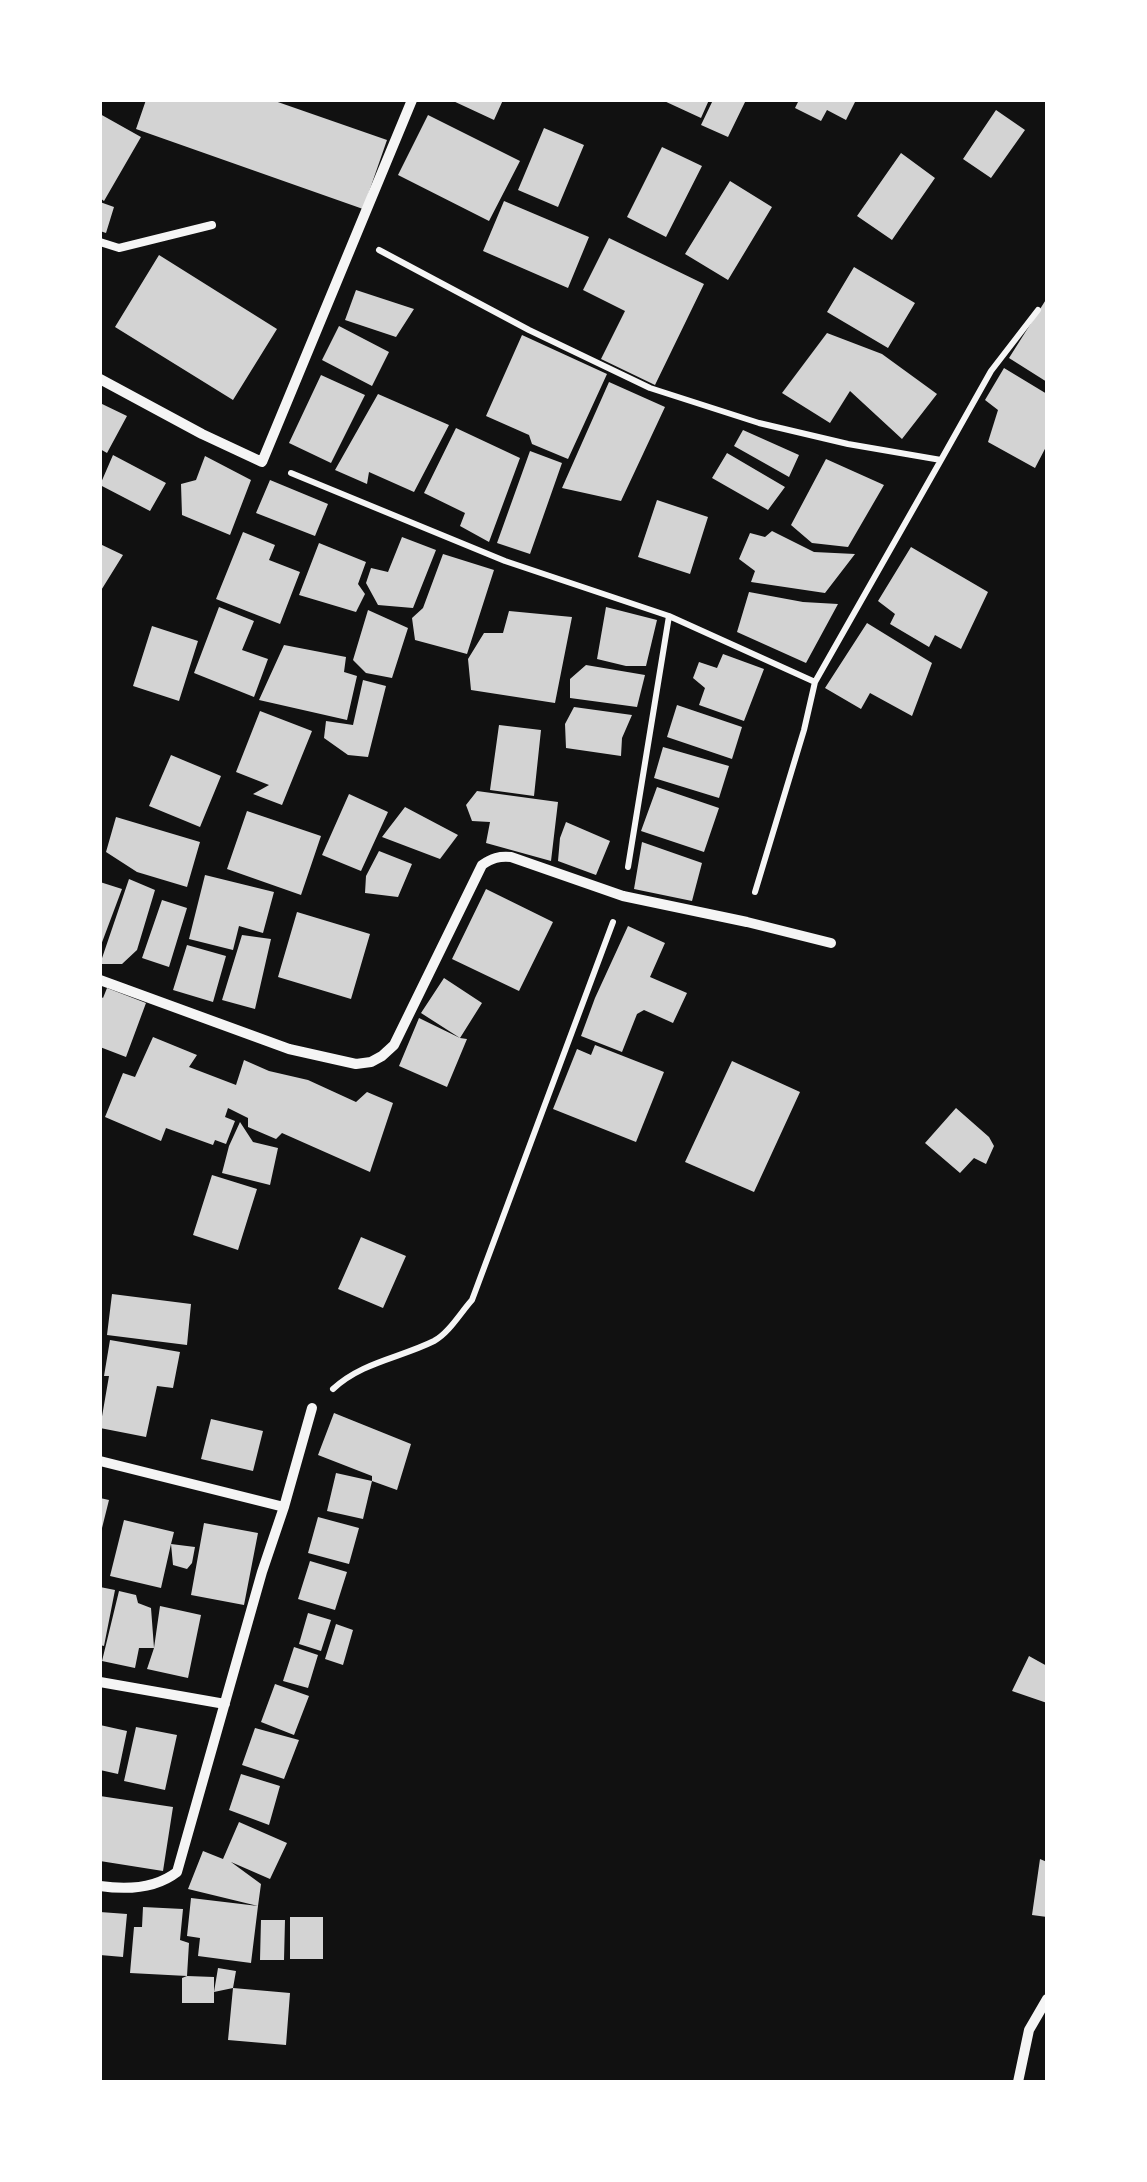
<!DOCTYPE html>
<style>
body{margin:0}
#map{position:relative;width:1147px;height:2182px;overflow:hidden;background:#111;font-family:"Exo 2",sans-serif}
canvas{display:block}
.frame{position:absolute;inset:0;border:102px solid #fff;pointer-events:none}
</style>
<div id="map">
<canvas width="1147" height="2182"></canvas>
<div class="frame"></div>
</div>
<script>
const g = document.querySelector('canvas').getContext('2d');
g.lineJoin = 'round';
function fill(path, color) { g.fillStyle = color; g.fill(path, 'evenodd'); }
function strokePath(path, color, width, dash) { g.strokeStyle = color; g.lineWidth = width; g.lineCap = dash ? 'butt' : 'round'; g.setLineDash(dash || []); g.stroke(path); }
fill(new Path2D(`
 M146 100H272L387 140 363 209 136 129Z
 M451 100H503L494 120Z
 M662 100H709L701 118Z
 M713 100H746L728 137 701 125Z
 M799 100H856L846 120 827 110 821 121 795 108Z
 M996 110 1025 130 991 178 963 159Z
 M100 114 141 137 104 201 100 198Z
 M428 115 520 161 489 221 398 175Z
 M544 128 584 145 558 207 518 190Z
 M662 147 702 166 666 237 627 217Z
 M901 153 935 178 892 240 857 216Z
 M730 181 772 207 728 280 685 254Z
 M504 201 589 237 568 288 483 251Z
 M100 202 114 207 106 233 100 231Z
 M609 238 704 284 655 385 601 359 625 311 583 290Z
 M159 255 277 329 233 400 115 327Z
 M854 267 915 303 888 348 827 312Z
 M356 290 414 309 396 337 345 320Z
 M1047 298V382L1009 358Z
 M339 326 389 352 372 386 322 360Z
 M827 333 882 354 937 394 902 439 850 391 830 423 782 393Z
 M522 335 607 374 568 459 532 444 529 435 486 416Z
 M1004 368 1047 394V445L1035 468 988 442 998 410 985 400Z
 M321 375 365 395 331 463 289 443Z
 M609 382 665 407 621 501 562 488Z
 M378 394 449 425 414 492 369 472 367 484 335 470Z
 M100 403 127 416 107 453 100 449Z
 M456 428 520 458 489 542 460 526 465 513 424 493Z
 M743 430 799 455 789 477 734 446Z
 M530 451 562 463 530 554 497 543Z
 M727 453 785 487 768 510 712 478Z
 M113 455 166 483 150 511 100 485Z
 M205 456 251 480 230 535 182 515 181 484 196 480Z
 M826 459 884 485 848 547 812 543 791 525Z
 M270 480 328 504 315 536 256 513Z
 M657 500 708 517 690 574 638 557Z
 M772 531 814 552 855 554 825 593 751 582 755 571 739 559 750 533 765 537Z
 M243 532 275 545 269 560 300 572 280 624 216 599Z
 M402 537 436 550 413 608 378 605 366 583 371 568 388 572Z
 M319 543 366 562 358 584 365 594 356 612 299 595Z
 M100 544 123 555 100 592Z
 M911 547 988 592 961 649 935 635 929 647 890 624 895 614 878 601Z
 M443 554 494 570 467 654 415 640 412 618 423 608Z
 M749 592 803 602 838 604 806 663 737 632Z
 M219 607 254 621 242 650 268 659 254 697 194 673Z
 M606 607 657 620 646 666H626L597 659Z
 M368 610 408 628 392 678 366 673 353 660Z
 M509 611 572 617 555 703 471 690 468 659 484 633H503Z
 M867 623 932 663 912 716 870 693 861 709 825 688Z
 M152 626 198 641 179 701 133 686Z
 M284 645 346 657 344 672 357 676 347 720 259 700Z
 M723 654 764 669 744 721 699 705 705 688 693 678 699 662 717 668Z
 M586 665 645 675 637 707 570 698V679Z
 M363 680 386 686 368 757 348 755 324 738 326 721 353 725Z
 M677 705 742 727 732 759 667 737Z
 M574 707 632 715 622 738 621 756 566 748 565 724Z
 M260 711 312 731 282 805 253 794 269 785 236 772Z
 M499 725 541 730 534 796 490 790Z
 M663 747 729 766 719 798 654 778Z
 M171 755 221 776 200 827 149 806Z
 M657 787 719 808 704 852 641 831Z
 M477 791 558 802 551 861 486 843 490 822 472 821 466 805Z
 M349 794 388 812 361 871 322 855Z
 M405 807 458 835 440 859 382 837Z
 M247 811 321 836 301 895 227 869Z
 M116 817 200 842 187 887 137 872 106 852Z
 M566 822 610 841 596 875 558 861 560 838Z
 M642 842 702 863 692 901 634 889Z
 M379 851 412 864 398 897 365 893 366 876Z
 M205 875 274 892 263 933 239 926 233 950 189 939Z
 M129 879 155 890 137 950 122 964H100Z
 M100 882 122 889 101 945H100Z
 M486 889 553 922 519 991 452 959Z
 M162 900 187 908 169 967 142 958Z
 M297 912 370 934 351 999 278 977Z
 M628 926 665 943 650 977 687 993 673 1023 644 1010 637 1014 622 1052 581 1036 595 998Z
 M242 935 271 939 255 1009 222 1000Z
 M187 945 226 956 213 1002 173 990Z
 M444 978 482 1003 460 1038 467 1039 447 1087 399 1066 419 1018 460 1038 421 1013Z
 M107 988 146 1003 126 1057 100 1047V996L103 998Z
 M153 1037 197 1055 189 1067 236 1085 244 1060 269 1071 308 1080 356 1102 367 1092 393 1103 370 1172 282 1133 276 1139 248 1127V1118L228 1108 225 1117 235 1121 226 1144 215 1140 213 1145 166 1128 161 1141 105 1117 123 1073 135 1077Z
 M595 1045 664 1072 636 1142 553 1109 577 1049 591 1055Z
 M732 1061 800 1092 754 1192 685 1162Z
 M956 1108 989 1137 994 1146 986 1164 974 1158 960 1173 925 1143Z
 M240 1122 253 1142 278 1148 270 1185 222 1173 229 1146Z
 M212 1175 257 1189 238 1250 193 1235Z
 M361 1237 406 1256 383 1308 338 1289Z
 M112 1294 191 1304 187 1345 107 1335Z
 M110 1340 180 1352 173 1388 157 1386 146 1437 100 1428 109 1376H104Z
 M334 1413 411 1444 397 1490 372 1481 363 1519 327 1511 336 1473 372 1481V1476L318 1455Z
 M211 1419 263 1431 253 1471 201 1459Z
 M100 1498 109 1500 101 1532H100Z
 M318 1517 359 1528 349 1564 308 1553Z
 M124 1520 174 1532 171 1544 195 1547 192 1563 187 1569 173 1565 171 1544 161 1588 110 1576Z
 M204 1523 258 1533 244 1605 191 1595Z
 M310 1561 347 1572 335 1610 298 1599Z
 M100 1587 115 1590 104 1646 100 1645Z
 M119 1591 136 1595 138 1603 151 1608 154 1648 160 1606 201 1615 188 1678 147 1669 154 1648H139L135 1668 102 1661Z
 M308 1613 331 1620 321 1651 299 1644Z
 M336 1624 353 1630 343 1665 325 1659Z
 M294 1647 318 1655 308 1688 283 1681Z
 M1029 1656 1047 1666V1703L1012 1691Z
 M275 1684 309 1696 294 1735 261 1722Z
 M100 1725 127 1731 118 1774 100 1770Z
 M136 1727 177 1735 165 1790 124 1781Z
 M255 1728 299 1740 284 1779 242 1765Z
 M241 1774 280 1786 269 1825 229 1810Z
 M100 1796 173 1807 163 1871 100 1861Z
 M239 1822 287 1843 270 1879 231 1862 261 1884 258 1906 188 1889 203 1851 223 1859Z
 M1040 1859 1047 1862V1917L1032 1915Z
 M191 1898 258 1906 251 1963 198 1956 200 1938 187 1936Z
 M143 1907 183 1909 180 1940 189 1943 187 1976 130 1973 134 1927H142Z
 M100 1912 127 1914 123 1957 100 1955Z
 M290 1917H323V1959H290Z
 M261 1920H285L284 1960H260Z
 M218 1968 236 1971 233 1988 290 1993 286 2045 228 2040 233 1988 214 1992Z
 M187 1976 214 1977V2003H182V1978Z`), '#d3d3d3');
strokePath(new Path2D(`
 M379 250 529 330 650 388 759 423 848 444 941 460 991 371 1038 310
 M291 473 505 561 669 616 815 682
 M628 867 669 616
 M755 892 804 730 815 682 941 460
 M333 1389C362 1362 400 1358 434 1341 449 1333 461 1312 472 1300L613 922`), '#f5f5f5', 6);
strokePath(new Path2D(`
 M100 242 119 248 212 225`), '#f5f5f5', 8);
strokePath(new Path2D(`
 M100 379 202 434 262 462 412 100
 M100 980 289 1049 338 1060 356 1064 371 1062 382 1056 394 1045 482 865C492 858 499 856 511 857L623 896 747 922 831 943
 M100 1461 284 1507 262 1572 177 1872C155 1889 127 1890 100 1886
 M284 1507 312 1408
 M100 1682 225 1704
 M1018 2082 1029 2030 1047 1999`), '#f5f5f5', 10);
</script>
